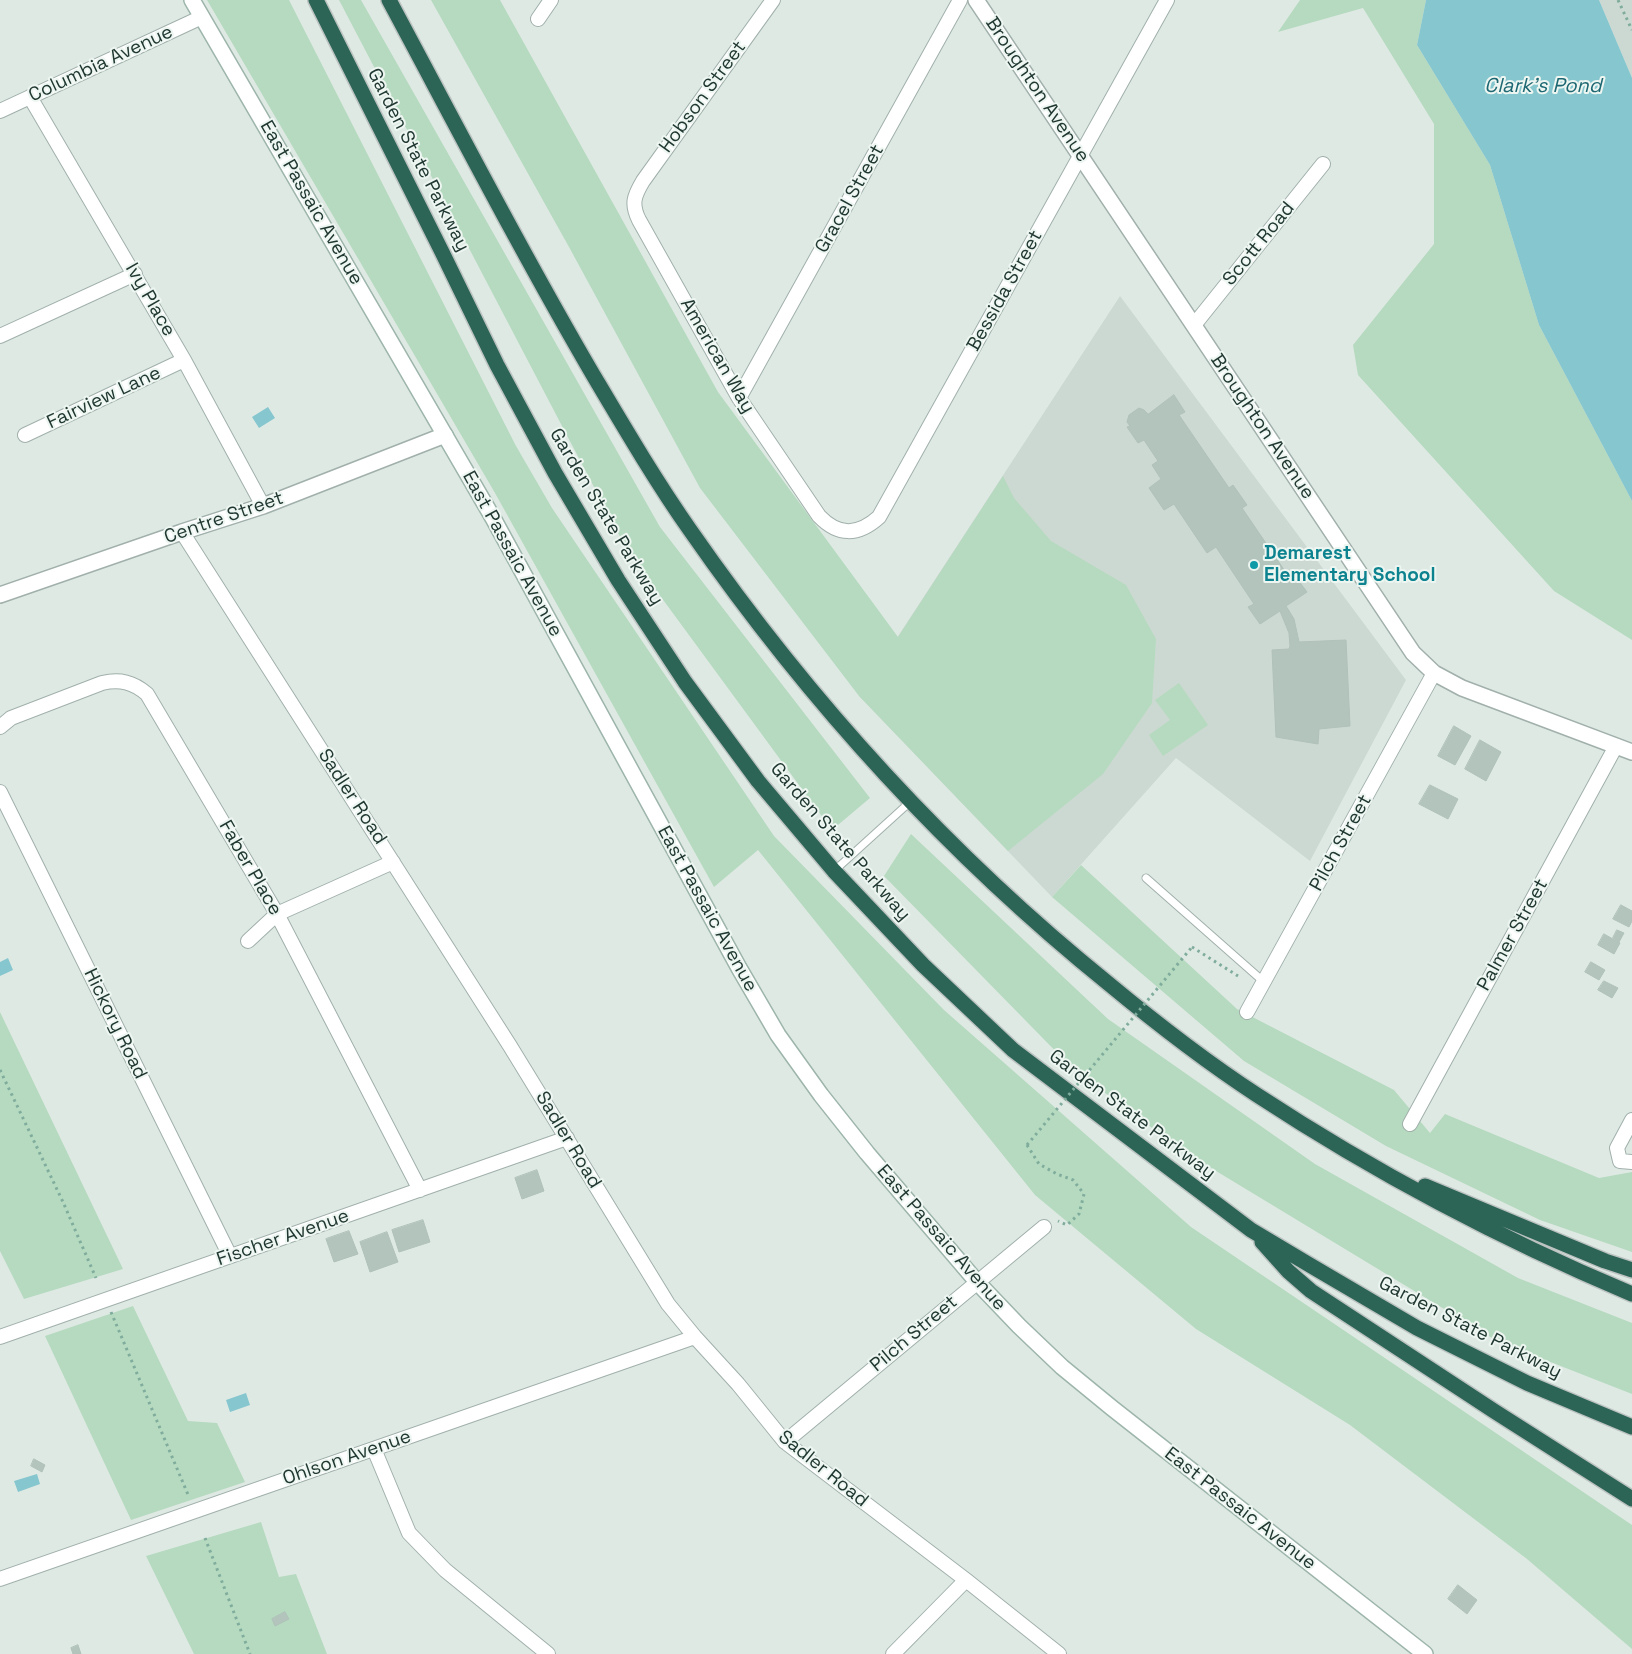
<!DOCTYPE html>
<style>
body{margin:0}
canvas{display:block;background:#dee9e4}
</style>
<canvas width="1632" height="1654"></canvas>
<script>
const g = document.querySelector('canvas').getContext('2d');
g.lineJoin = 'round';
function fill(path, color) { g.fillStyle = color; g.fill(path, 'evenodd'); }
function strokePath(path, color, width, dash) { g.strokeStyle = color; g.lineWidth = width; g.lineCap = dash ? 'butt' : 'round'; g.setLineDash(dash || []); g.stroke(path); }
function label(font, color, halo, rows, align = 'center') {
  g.font = font + ' "Space Grotesk",sans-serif'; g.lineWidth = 4; g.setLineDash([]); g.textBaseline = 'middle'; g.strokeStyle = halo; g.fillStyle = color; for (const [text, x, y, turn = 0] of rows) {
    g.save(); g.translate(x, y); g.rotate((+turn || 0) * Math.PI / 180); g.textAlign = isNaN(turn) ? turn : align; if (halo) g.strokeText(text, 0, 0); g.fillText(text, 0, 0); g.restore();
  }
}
fill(new Path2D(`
 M1599 0H1632V78Z
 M1120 296 1406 680 1310 861 1176 758 1052 897 859 696Z`), '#ccd9d2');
fill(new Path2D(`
 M207 0H289L516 446 552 508 774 836 944 1010 1191 1227 1632 1525V1649L1527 1559 1350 1425 1196 1329 1035 1195 758 850 714 887 495 493Z
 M339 0H361L660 527 870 798 832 830 628 552Z
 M431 0H500L718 392 898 637 1003 476 1014 498 1051 541 1126 585 1156 639 1152 703 1103 774 1008 851 859 696 700 488 569 247Z
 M1300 0H1426L1417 45 1490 165 1539 325 1632 501V640L1554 591 1358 375 1353 345 1434 244V124L1363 8 1278 32Z
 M1179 683 1208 725 1163 756 1149 735 1170 720 1155 700Z
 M911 834 1108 1019 1315 1164 1518 1278 1632 1323V1394L1497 1341 1183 1151 1073 1069 884 876Z
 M1081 865 1237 1009 1394 1090 1430 1133 1445 1114 1599 1178 1632 1172V1252L1540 1220 1386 1146 1244 1061 1052 897Z
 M0 1012 123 1269 24 1299 0 1251Z
 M133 1306 188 1421 217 1423 245 1482 131 1520 45 1336Z
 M261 1522 279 1577 296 1574 327 1654H194L146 1556Z`), '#b6dabf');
fill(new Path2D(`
 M1426 0H1599L1632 78V501L1539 325 1490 165 1417 45Z
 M268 407 275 418 259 428 252 417Z
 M8 958 13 970 0 976V962Z
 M246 1393 250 1405 230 1412 226 1400Z
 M37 1474 40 1484 18 1492 14 1481Z`), '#86c6ce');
const building = new Path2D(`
 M1174 395 1185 412 1179 415 1229 488 1233 485 1247 505 1242 508 1291 580 1295 576 1307 592 1286 606 1294 619 1299 642 1346 640 1350 726 1319 729 1318 744 1276 737 1272 650 1289 649 1290 646 1289 633 1280 611 1260 624 1248 607 1254 604 1216 547 1207 553 1174 504 1164 510 1149 488 1161 479 1152 465 1158 461 1144 440 1138 443 1127 427 1130 426 1127 422 1129 415 1139 408 1144 410 1148 414Z
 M1454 726 1471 736 1455 765 1438 756Z
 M1480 740 1501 752 1486 781 1465 769Z
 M1430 785 1458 799 1448 819 1419 804Z
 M1621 905 1632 911V921L1629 927 1613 919Z
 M1617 930 1624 933 1619 942 1613 938Z
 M1604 934 1620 943 1614 954 1598 945Z
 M1591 962 1605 970 1599 980 1585 972Z
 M1604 981 1618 988 1612 998 1598 990Z
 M537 1170 544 1191 522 1199 515 1178Z
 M423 1220 430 1242 399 1252 392 1230Z
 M349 1231 358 1254 334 1262 326 1239Z
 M387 1232 398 1262 370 1272 360 1242Z
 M34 1459 45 1465 42 1472 31 1466Z
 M1458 1585 1477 1600 1467 1614 1448 1599Z
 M285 1612 289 1619 275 1626 272 1619Z
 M78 1645 81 1654H73L71 1648Z`);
fill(building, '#b3c4bc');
strokePath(building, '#b0c2ba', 1);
const service = new Path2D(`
 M834 871 910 802
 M1146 878 1264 982`);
const minor = new Path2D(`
 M773 0 643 181C634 196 631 204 639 220L739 398 819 516C838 536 858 536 879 517L1167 0
 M538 19 551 0
 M30 97 184 360 263 506
 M0 111 202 17
 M1194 325 1323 164
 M0 336 135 274
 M739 398 960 0
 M25 435 184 360
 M182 532 510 1046 668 1304 695 1337 738 1384 785 1442 966 1580 1059 1654
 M0 727 11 718 102 683C120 679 133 682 147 694L277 914 420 1190
 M0 792 230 1256
 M248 941 277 914 393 862
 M1247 1012 1434 673
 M1632 1120 1617 1148 1620 1161 1632 1162
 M1410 1124 1616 746
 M0 1337 567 1138
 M785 1442 1044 1227
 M374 1449 409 1533 445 1570 548 1654
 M0 1579 695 1337
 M893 1654 966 1580`);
const tertiary = new Path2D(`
 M976 0 1413 653 1434 673 1462 688 1632 752
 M0 595 182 532 263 506 445 435`);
const secondary = new Path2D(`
 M192 0 493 518 739 968 778 1035 821 1095 867 1153 977 1282 1019 1326 1062 1367 1112 1408 1425 1654`);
const motorway = new Path2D(`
 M316 0 442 252 497 365 555 473 618 580 685 682 758 781 834 871 923 965 1013 1050 1251 1230 1308 1264 1417 1328 1527 1383 1632 1427
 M389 0C456 125 521 251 592 373 624 427 655 480 690 530 808 700 948 854 1109 984 1156 1023 1205 1061 1257 1095 1376 1173 1501 1239 1632 1294
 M1425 1186 1605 1261 1632 1270
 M1262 1242 1288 1271 1311 1291 1494 1411 1632 1499`);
strokePath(service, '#a1b0ab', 9);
strokePath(minor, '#a1b0ab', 16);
strokePath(tertiary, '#a1b0ab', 18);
strokePath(secondary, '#9db5ab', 18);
strokePath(motorway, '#bcc3c1', 18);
strokePath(new Path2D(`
 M1618 0 1632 30
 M1192 947 1238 976
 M0 1070 63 1202 96 1278
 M1027 1145 1039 1164 1057 1174 1073 1180 1084 1194 1079 1214 1067 1225 1058 1221
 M111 1312 189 1497
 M205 1538 250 1654`), '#7fac9c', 3, [2.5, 4]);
strokePath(service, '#fff', 7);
strokePath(minor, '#fff', 14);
strokePath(tertiary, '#fff', 15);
strokePath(secondary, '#fff', 15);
strokePath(motorway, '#2c6456', 15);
strokePath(new Path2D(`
 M1027 1145 1192 947`), '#7fac9c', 3, [2.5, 4]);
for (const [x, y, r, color] of [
 [1254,565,5,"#0f9aa8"]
]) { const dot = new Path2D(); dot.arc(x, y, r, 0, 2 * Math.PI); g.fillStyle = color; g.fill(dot); strokePath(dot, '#eef6f2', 2); }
label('19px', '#203831', '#eef6f2', [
 ["Columbia Avenue",101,64,-25],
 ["Broughton Avenue",1037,90,56],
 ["Hobson Street",703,97,-54],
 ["Garden State Parkway",418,160,63],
 ["Gracel Street",850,199,-61],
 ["East Passaic Avenue",311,203,60],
 ["Scott Road",1259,244,-51],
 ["Bessida Street",1005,291,-61],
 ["Ivy Place",150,300,60],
 ["American Way",717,356,60],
 ["Fairview Lane",104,398,-25],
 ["Broughton Avenue",1262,427,56],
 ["Garden State Parkway",606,517,59],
 ["Centre Street",224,518,-19],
 ["East Passaic Avenue",512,554,61],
 ["Sadler Road",352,797,57],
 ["Garden State Parkway",840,842,49],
 ["Pilch Street",1341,843,-61],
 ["Faber Place",250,868,60],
 ["East Passaic Avenue",707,909,61],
 ["Palmer Street",1513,935,-61],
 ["Hickory Road",115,1024,64],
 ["Garden State Parkway",1132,1115,37],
 ["Sadler Road",568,1140,59],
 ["Fischer Avenue",283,1238,-19],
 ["East Passaic Avenue",941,1238,49],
 ["Garden State Parkway",1470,1328,27],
 ["Pilch Street",914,1334,-40],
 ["Ohlson Avenue",347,1458,-19],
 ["Sadler Road",823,1469,39],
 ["East Passaic Avenue",1240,1509,38]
]);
label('bold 19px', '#0d838f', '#eef6f2', [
 ["Demarest",1264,554],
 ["Elementary School",1264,576]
], 'left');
label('italic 20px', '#1c6772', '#eef6f2', [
 ["Clark's Pond",1543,87]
]);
</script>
